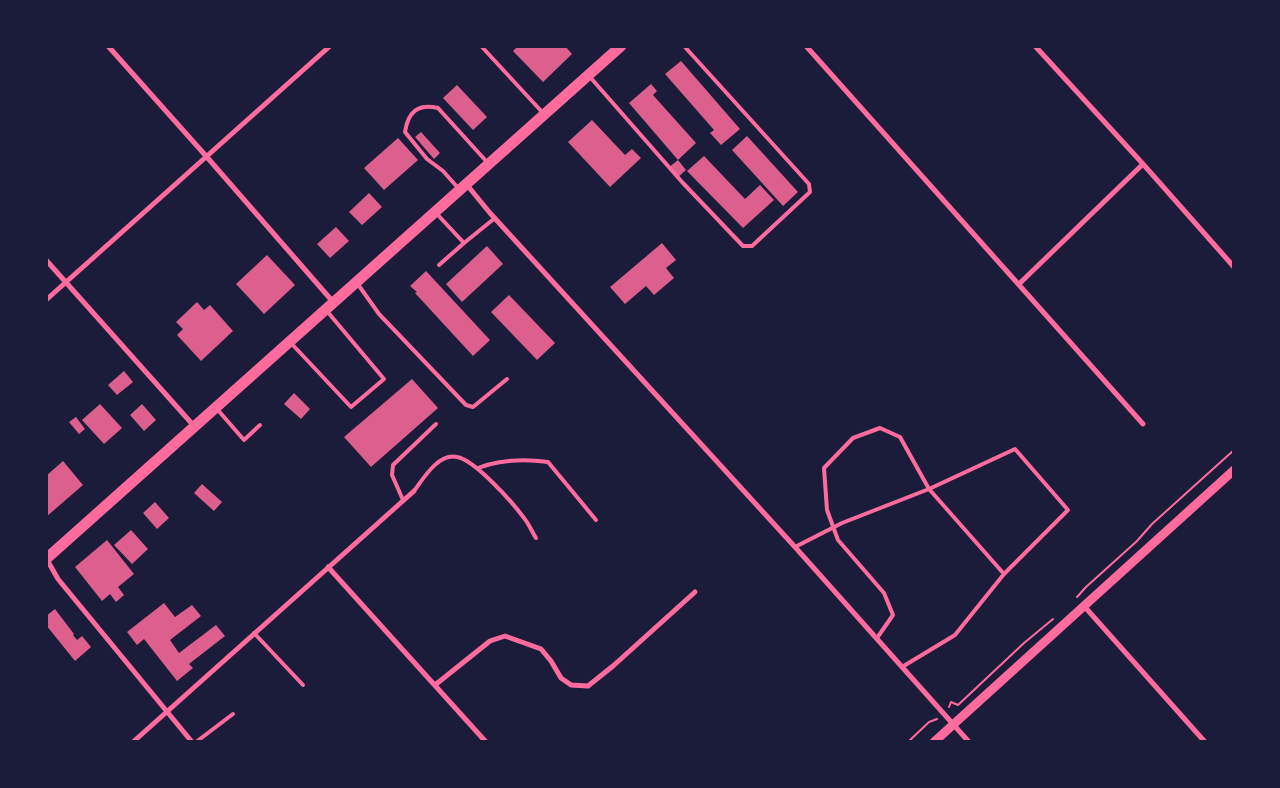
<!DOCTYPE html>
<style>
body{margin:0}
#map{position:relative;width:1280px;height:788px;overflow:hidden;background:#1b1b3a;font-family:"IBM Plex Sans",sans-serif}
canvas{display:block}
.frame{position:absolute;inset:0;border:48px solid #1b1b3a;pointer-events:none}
</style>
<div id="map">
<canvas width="1280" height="788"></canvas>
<div class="frame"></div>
</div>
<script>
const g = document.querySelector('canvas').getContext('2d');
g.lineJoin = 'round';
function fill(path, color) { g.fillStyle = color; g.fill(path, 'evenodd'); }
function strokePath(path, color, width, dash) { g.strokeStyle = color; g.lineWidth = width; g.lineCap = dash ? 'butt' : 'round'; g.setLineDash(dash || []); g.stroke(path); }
fill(new Path2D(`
 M518 46H565L572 54 543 82 513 51Z
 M681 61 740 129 721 145 710 133 714 130 665 74Z
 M651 84 657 91 653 95 696 143 678 160 629 103Z
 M457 85 487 117 473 130 443 98Z
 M592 120 625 155 632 149 641 158 610 187 568 142Z
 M421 132 440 153 434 159 415 137Z
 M747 136 798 192 783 206 732 150Z
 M398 138 418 160 384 190 364 168Z
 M704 156 745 199 760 185 774 200 743 228 687 171Z
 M678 160 686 170 677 178 668 168Z
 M369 193 382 207 362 225 349 212Z
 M336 227 349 241 330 258 317 244Z
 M662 243 676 260 666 268 674 278 654 295 646 286 625 304 610 287Z
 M487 246 503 264 462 302 446 284Z
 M267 255 295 285 264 314 236 284Z
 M426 271 490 340 473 356 415 293 417 292 410 286Z
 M509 295 555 343 537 360 491 312Z
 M197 302 204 310 210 305 233 331 201 361 177 335 183 329 176 322Z
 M124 371 133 382 117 395 108 385Z
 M412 379 438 408 371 467 344 437Z
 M294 393 310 409 301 419 284 404Z
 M100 404 122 428 104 444 82 420Z
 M142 404 156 420 144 431 130 415Z
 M76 417 85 429 79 434 69 422Z
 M63 461 83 485 46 517V476Z
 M202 484 222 502 214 511 194 493Z
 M155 502 169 518 157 529 143 513Z
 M131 530 148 549 132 564 114 545Z
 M107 540 134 574 118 587 124 595 116 602 110 594 102 601 75 567Z
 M164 603 175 617 192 605 201 616 170 640 179 653 216 625 225 636 189 664 193 668 177 681 144 639 137 645 127 632Z
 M55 609 74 634 73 635 77 640 82 636 91 647 75 661 46 625V616Z`), '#dd5f8e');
strokePath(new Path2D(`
 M1077 597 1086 587 1137 541 1152 524 1234 450
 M949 707 951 702 958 705 1024 643 1053 619
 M908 742 929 722 937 719`), '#ff6b9d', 2);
strokePath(new Path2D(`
 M483 46 482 47 543 113
 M590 77 682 182 743 246H752L810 192 809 184 684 46
 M459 189 443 171 427 159 405 132C408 112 418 103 438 108L487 162
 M436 213 464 243 439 265
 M464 243 495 218
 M357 283 379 314 466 405 473 407 507 379
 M290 342 351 407 384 379 326 310
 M217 409 244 440 260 425
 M478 468C499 460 525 459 548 462L596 520
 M414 491C423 479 438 453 457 457 475 460 513 503 524 518 529 524 532 532 536 538
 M403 500 392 475 393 465 436 424
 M795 547 842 523 929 489 1015 449 1068 510 1004 574 955 635 902 667
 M254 633 303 685
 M877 638 893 615 884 593 838 540 827 510 824 468 853 438 880 428 900 437 929 489 1004 574
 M196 742 233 714`), '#ff6b9d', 4);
strokePath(new Path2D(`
 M108 46 206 156 334 303
 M806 46 1143 424
 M1035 46 1143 164 1234 267
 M467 185 490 213 795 547 969 742
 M46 260 194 426
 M1019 284 1143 164
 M46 300 330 46
 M46 558 58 579 192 742
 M328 567 486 742
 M1084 606 1205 742
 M435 685 490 641 505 636 541 649 551 661 561 678 571 685 588 686 613 666 695 592
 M133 742 414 491`), '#ff6b9d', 5);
strokePath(new Path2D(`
 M934 742 1234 470`), '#ff6b9d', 9);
strokePath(new Path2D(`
 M46 559 621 46`), '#ff6b9d', 11);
</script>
